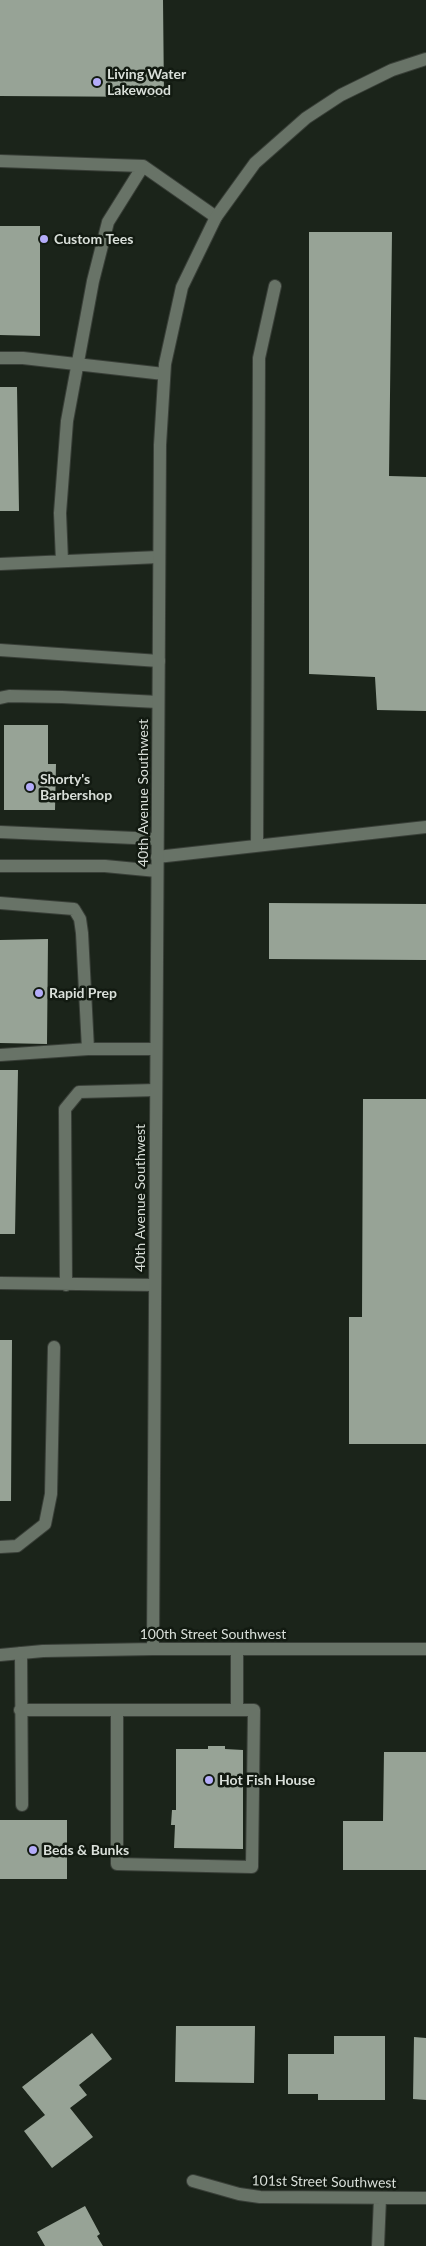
<!DOCTYPE html>
<style>
body{margin:0}
canvas{display:block;background:#1b241a}
</style>
<canvas width="426" height="2246"></canvas>
<script>
const g = document.querySelector('canvas').getContext('2d');
g.lineJoin = 'round';
function fill(path, color) { g.fillStyle = color; g.fill(path, 'evenodd'); }
function strokePath(path, color, width, dash) { g.strokeStyle = color; g.lineWidth = width; g.lineCap = dash ? 'butt' : 'round'; g.setLineDash(dash || []); g.stroke(path); }
function label(font, color, halo, rows, align = 'center') {
  g.font = font + ' Lato,sans-serif'; g.lineWidth = 5; g.setLineDash([]); g.textBaseline = 'middle'; g.strokeStyle = halo; g.fillStyle = color; for (const [text, x, y, turn = 0] of rows) {
    g.save(); g.translate(x, y); g.rotate((+turn || 0) * Math.PI / 180); g.textAlign = isNaN(turn) ? turn : align; if (halo) g.strokeText(text, 0, 0); g.fillText(text, 0, 0); g.restore();
  }
}
fill(new Path2D(`
 M0 0H163L164 97 0 96Z
 M0 226H40V336L0 335Z
 M309 232H392L389 476 426 477V711L377 710 375 677 309 674Z
 M0 387H17L19 511H0Z
 M4 725H48V764H56L55 810H4Z
 M269 903 426 904V960L269 959Z
 M48 939 47 1044 0 1043V940Z
 M0 1070H18L15 1234H0Z
 M363 1099H426V1444H349V1317H362Z
 M0 1340H12L11 1501H0Z
 M208 1746H225V1749L243 1750V1849L174 1848 175 1825H171L172 1810H176V1749H208Z
 M384 1752H426V1870H343V1821H383Z
 M0 1820H67V1879H0Z
 M176 2026H255L254 2083 175 2082Z
 M92 2033 112 2059 79 2085 87 2095 70 2108 93 2137 52 2168 24 2131 45 2115 22 2087Z
 M334 2036H385V2100H318V2094H288V2054H334Z
 M414 2037 426 2038V2100L413 2099Z
 M85 2206 100 2234 97 2236 103 2246H45L37 2232Z`), '#97a396');
const lane = new Path2D(`
 M0 161 143 166 216 217
 M0 358H23L164 374
 M62 561 60 513 67 421 93 281 108 222 143 166
 M0 564 159 557
 M0 650 159 661
 M0 698 9 696 62 697 158 702
 M0 832 157 839
 M257 846 259 358 275 286
 M157 857 426 827
 M0 866H105L157 871
 M0 903 74 909 80 919 82 933 88 1049H156
 M0 1055 88 1049
 M0 1283 155 1285
 M66 1285 65 1109 79 1092 156 1090
 M0 1547 17 1546 45 1524 51 1494 54 1347
 M21 1653 22 1805
 M20 1710H254L252 1867 117 1864V1710
 M237 1710V1649`);
const street = new Path2D(`
 M193 2181 239 2194 260 2197 426 2198
 M378 2246 380 2198`);
const secondary = new Path2D(`
 M153 1649 160 445 165 364 182 287 216 217 255 163 306 118 341 95 392 70 426 59
 M0 1655 43 1651 153 1649H426`);
strokePath(lane, '#393f38', 14);
strokePath(street, '#393f38', 14);
strokePath(secondary, '#393f38', 14);
strokePath(lane, '#687367', 12);
strokePath(street, '#687367', 12);
strokePath(secondary, '#687367', 12);
for (const [x, y, r, color] of [
 [97,82,5,"#b4acf9"],
 [44,239,5,"#b4acf9"],
 [30,787,5,"#b4acf9"],
 [39,993,5,"#b4acf9"],
 [209,1780,5,"#b4acf9"],
 [33,1850,5,"#b4acf9"]
]) { const dot = new Path2D(); dot.arc(x, y, r, 0, 2 * Math.PI); g.fillStyle = color; g.fill(dot); strokePath(dot, '#121a11', 2); }
label('bold 14px', '#d9dfd9', '#121a11', [
 ["Living Water",107,74],
 ["Lakewood",107,90],
 ["Custom Tees",54,239],
 ["Shorty's",40,779],
 ["Barbershop",40,795],
 ["Rapid Prep",49,993],
 ["Hot Fish House",219,1780],
 ["Beds & Bunks",43,1850]
], 'left');
label('14px', '#d9dfd9', '#121a11', [
 ["40th Avenue Southwest",143,793,-90],
 ["40th Avenue Southwest",140,1198,-90],
 ["100th Street Southwest",213,1634],
 ["101st Street Southwest",324,2182,1]
]);
</script>
